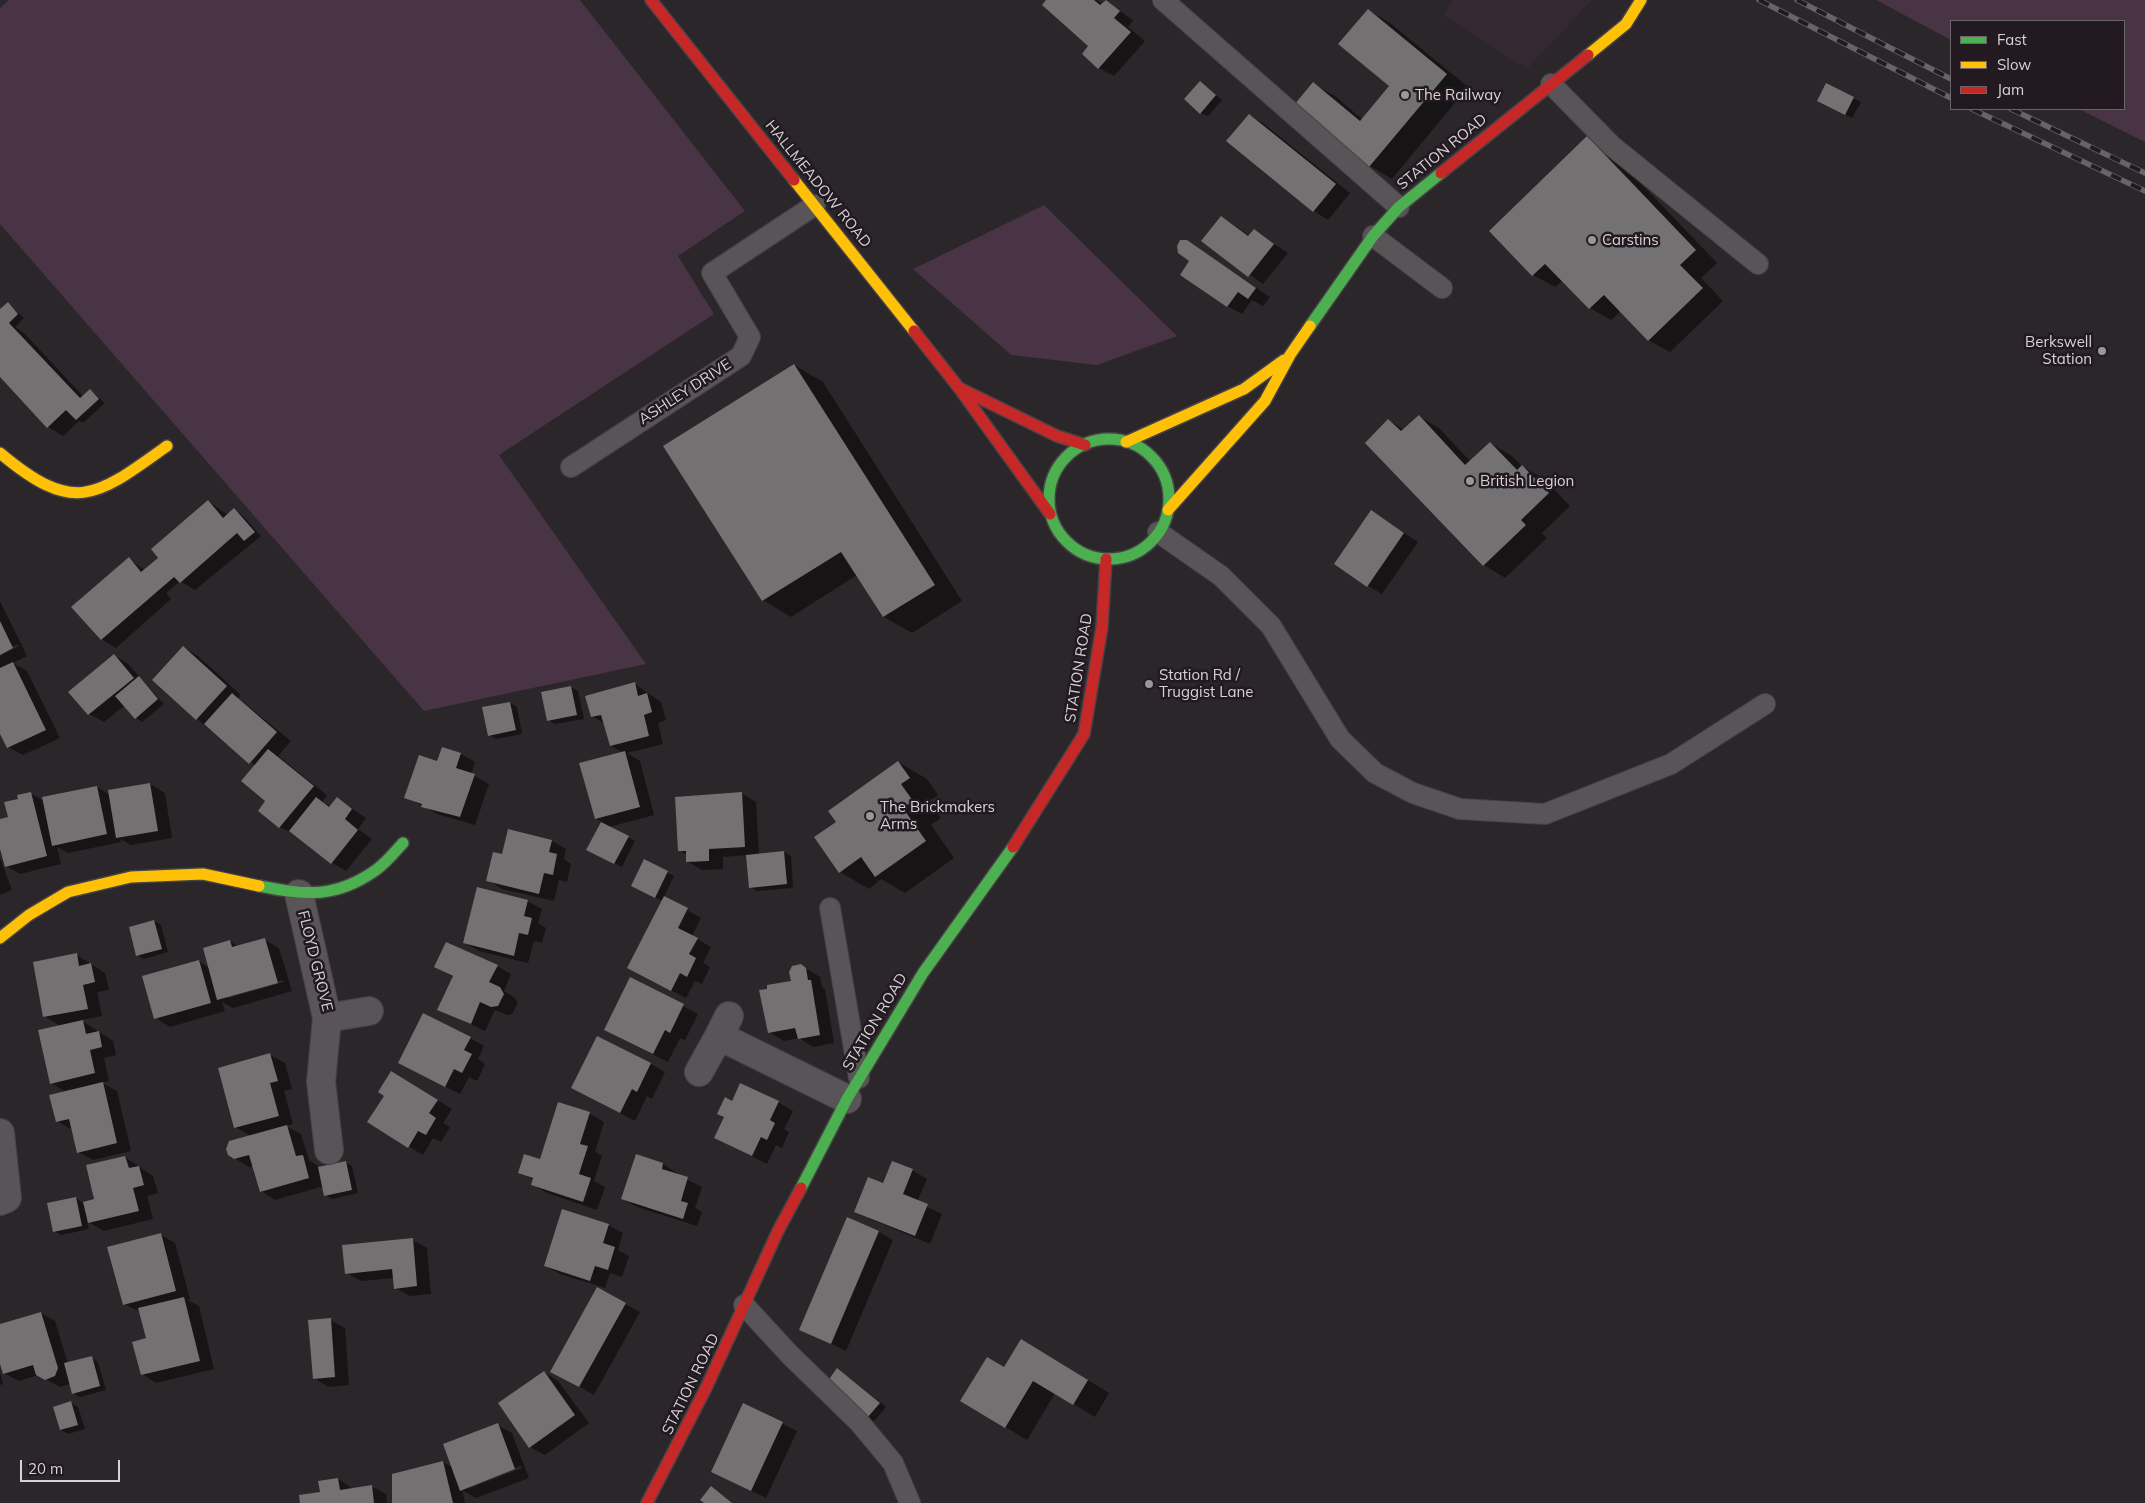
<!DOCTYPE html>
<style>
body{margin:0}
#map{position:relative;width:2145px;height:1503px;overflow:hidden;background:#2a2629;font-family:Mulish,sans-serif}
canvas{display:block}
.legend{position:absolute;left:1950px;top:20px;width:175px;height:90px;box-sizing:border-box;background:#221a20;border:1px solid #6a6469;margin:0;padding:6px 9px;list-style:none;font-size:15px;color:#d7d2d6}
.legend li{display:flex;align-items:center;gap:10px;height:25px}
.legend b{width:25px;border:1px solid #6a6469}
.scale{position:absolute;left:20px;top:1460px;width:100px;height:22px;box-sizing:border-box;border:2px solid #d7d2d6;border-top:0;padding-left:6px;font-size:15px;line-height:18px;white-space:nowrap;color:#d7d2d6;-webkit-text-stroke:4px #221a20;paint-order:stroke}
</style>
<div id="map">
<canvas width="2145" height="1503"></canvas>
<ul class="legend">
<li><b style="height:6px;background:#4caf50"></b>Fast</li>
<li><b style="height:6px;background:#ffc107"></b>Slow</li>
<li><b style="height:6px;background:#c62828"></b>Jam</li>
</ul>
<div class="scale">20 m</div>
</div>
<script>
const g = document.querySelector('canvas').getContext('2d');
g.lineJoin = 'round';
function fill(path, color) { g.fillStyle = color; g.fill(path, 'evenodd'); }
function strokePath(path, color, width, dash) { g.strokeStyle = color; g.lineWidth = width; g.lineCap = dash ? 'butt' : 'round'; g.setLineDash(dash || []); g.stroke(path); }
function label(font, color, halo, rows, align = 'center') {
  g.font = font + ' Mulish,sans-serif'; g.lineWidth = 5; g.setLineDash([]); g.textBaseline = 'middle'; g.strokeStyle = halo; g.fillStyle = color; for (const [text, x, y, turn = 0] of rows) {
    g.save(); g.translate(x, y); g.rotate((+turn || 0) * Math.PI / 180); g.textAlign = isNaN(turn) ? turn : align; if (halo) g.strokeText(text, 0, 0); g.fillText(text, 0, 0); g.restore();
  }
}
fill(new Path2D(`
 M1453 0H1592L1527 69 1443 15Z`), '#342832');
fill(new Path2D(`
 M9 0H580L745 211 678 256 714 314 499 455 646 664 424 711 0 224V8Z
 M1876 0H2145V142L2079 109H2124V21H1951V40Z
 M1044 205 1177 336 1097 365 1011 355 913 269Z`), '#483444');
fill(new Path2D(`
 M1048 0H1097L1102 4 1105 1 1133 20 1128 27 1145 41 1114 76 1099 68 1083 54 1090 46Z
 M1368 10 1390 23 1468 87 1392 179 1370 166 1296 104 1313 84 1335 96 1363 120 1391 86Z
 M1201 83 1222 100 1208 116 1201 113Z
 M1827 85 1861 102 1852 118 1826 105Z
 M1250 115 1264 124 1350 193 1328 220 1314 211 1228 141Z
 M1587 137 1609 150 1717 263 1701 278 1723 301 1670 352 1648 340 1621 311 1611 320 1590 308 1563 280 1555 287 1533 275Z
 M1222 217 1250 236 1254 231 1288 253 1263 284 1203 241Z
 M1187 241 1270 297 1263 306 1252 300 1242 314 1227 306 1191 261Z
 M8 304 24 318 15 327 24 333 83 396 90 390 105 403 83 423 79 421 63 436 48 427 0 376V311Z
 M794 365 823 382 962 601 912 633 884 617 857 575 791 617 763 600Z
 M1419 416 1440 429 1471 462 1490 443 1512 456 1522 466 1544 479 1570 506 1542 533 1547 538 1505 578 1484 565 1388 420 1404 430Z
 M208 501 228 515 235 510 241 514 261 536 195 590 180 581 166 593 171 599 116 648 101 639 129 559 145 570 163 562Z
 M1371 511 1418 542 1382 594 1368 586Z
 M0 601 27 656 13 663 27 671 60 738 23 755 8 747 0 731V656L19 646 18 644 0 653Z
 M183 647 198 656 241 695 238 698 291 741 278 756 327 795 322 802 331 807 337 799 366 818 358 829 372 839 346 871 332 863 295 834 279 827 267 801 256 766 197 719Z
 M114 655 128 664 164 704 142 722 136 718 125 705 104 722 89 714Z
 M635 684 661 702 666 720 658 723 663 744 627 753 640 761 654 815 609 827 635 841 622 867 588 850 602 822 596 819 624 753 611 746 605 724 592 716Z
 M571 687 578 691 584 719 555 724 548 720Z
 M510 703 517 707 522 734 496 739 489 735Z
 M461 754 475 762 471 774 489 784 475 825 437 814 406 797 438 762Z
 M898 762 927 779 938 795 929 801 941 818 931 825 954 858 905 893 881 879 869 889 840 872 838 822Z
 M150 784 165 793 172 838 131 845 120 839 121 842 68 853 57 847 61 864 20 874 6 866 0 844V821L9 818 19 800 30 793 44 801 97 787 110 795Z
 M741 793 756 802 759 855 784 852 791 856 793 888 757 891 750 887 747 855 723 857V869L702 870 688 862 687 855 680 850Z
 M552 841 566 849 564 859 571 864 567 882 559 880 554 901 502 889 488 880 503 856Z
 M0 858 12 890 0 895Z
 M645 861 674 876 664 897 701 918 692 936 711 947 703 963 710 967 702 984 695 981 686 998 643 976 663 901 639 890Z
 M527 901 542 909 538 923 546 928 542 943 534 941 528 963 479 951 465 943Z
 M154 921 161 925 168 952 144 959 137 955Z
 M265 940 279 948 292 991 233 1008 222 1002 225 1011 170 1027 156 1018 199 961 209 968 230 941 239 947ZM283 980 284 982 228 998V996Z
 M77 955 105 973 109 990 97 992 102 1016 81 1020 113 1041 116 1055 104 1058 109 1081 102 1083 117 1091 131 1151 93 1160 78 1152 71 1129 57 1121 66 1092 51 1083 61 1026 44 1016Z
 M800 965 820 977 822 987 825 989 834 1043 813 1047 799 1038 784 1041 769 1032V990L792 982Z
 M497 966 511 974 504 991 514 997 518 1003 512 1014 507 1015 495 1010 485 1031 439 1009 453 977 436 967Z
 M631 979 698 1014 685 1040 680 1038 668 1062 620 1038Z
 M470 1038 484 1046 478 1059 485 1064 477 1081 469 1077 460 1094 414 1071Z
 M270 1055 285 1063 292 1089 284 1091 293 1124 286 1126 301 1134 309 1160 317 1165 318 1168 345 1162 352 1166 358 1193 332 1199 326 1195 324 1186 275 1200 261 1191 253 1166 249 1167 229 1155 251 1136 235 1127Z
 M651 1064 665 1072 652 1099 647 1096 635 1121 572 1088Z
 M406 1081 452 1109 443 1123 450 1127 441 1142 433 1138 423 1155 408 1146Z
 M732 1102H778L793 1111 784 1129 789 1132 782 1148 776 1145 767 1164 715 1138Z
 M559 1104 590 1114 604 1122 595 1152 602 1156 594 1181 605 1187 597 1210 547 1193 533 1185 534 1180 520 1172 541 1160Z
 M637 1156 663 1164 677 1173V1175L702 1187 695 1208 702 1212 697 1226 637 1207 623 1199Z
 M125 1157 153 1176 158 1193 147 1196 153 1219 104 1231 87 1221 89 1229 61 1235 54 1231 76 1198 83 1203 96 1200Z
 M912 1170 927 1179 917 1202 942 1214 930 1244 870 1219 856 1211 884 1184Z
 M608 1225 623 1233 618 1250 629 1256 622 1277 610 1273 605 1288 560 1274 545 1266Z
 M879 1232 893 1240 846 1351 800 1329Z
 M161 1235 175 1243 190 1299 187 1300 199 1306 214 1369 156 1383 142 1374 147 1339 140 1312 124 1304Z
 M412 1240 427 1248 431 1294 410 1296 395 1288 394 1278 361 1281 346 1273Z
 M625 1304 640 1312 594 1395 552 1371Z
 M41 1313 55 1321 68 1364 92 1358 98 1362 106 1390 80 1397 73 1393 70 1384 60 1387 38 1375 19 1381 4 1373 0 1359V1325Z
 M330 1320 345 1328 349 1385 328 1387 314 1378Z
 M1043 1353 1109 1393 1095 1417 1055 1393 1027 1440 962 1401 1004 1368Z
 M0 1372 3 1384 0 1385Z
 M544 1372 558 1381 589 1423 545 1455 530 1447Z
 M844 1374 886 1407 874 1421 868 1417Z
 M71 1403 78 1407 85 1429 68 1434 61 1430Z
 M744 1405 797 1431 766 1498 712 1472Z
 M497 1425 512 1433 529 1478 476 1498 462 1490 465 1503H393L443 1462 453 1468ZM521 1466 522 1468 470 1488V1486Z
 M338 1479 353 1489 371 1486 386 1494 387 1503H301L321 1493Z`), '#0007');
fill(new Path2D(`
 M1046 0H1094L1100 5 1106 0 1120 11 1114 18 1131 32 1098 69 1082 54 1088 46 1042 5Z
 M1368 9 1447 74 1369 167 1294 105 1313 82 1360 121 1389 86 1338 44Z
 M1200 81 1216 95 1200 114 1184 99Z
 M1826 83 1854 97 1845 115 1817 101Z
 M1249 114 1336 184 1313 212 1226 141Z
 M1587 136 1696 250 1680 265 1703 288 1648 341 1604 295 1589 309 1545 264 1532 276 1489 231Z
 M1221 216 1248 236 1254 229 1274 244 1248 277 1201 241Z
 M1180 240H1187L1256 288 1248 299 1238 292 1227 307 1180 275 1189 261 1178 253 1177 246Z
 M8 302 18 314 9 323 80 398 90 389 99 399 76 420 66 410 47 428 0 377V309Z
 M794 364 935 585 883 617 841 552 762 601 663 446Z
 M1419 415 1465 465 1490 442 1517 470 1522 465 1549 493 1521 520 1526 525 1483 566 1365 443 1388 419 1401 431Z
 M208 500 223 518 234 508 255 532 244 541 237 533 180 583 174 577 101 640 71 607 129 557 141 572 158 558 151 549Z
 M1371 510 1404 533 1367 587 1334 564Z
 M0 621 13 648 0 655Z
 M183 646 227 686 196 720 152 680Z
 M114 654 134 678 88 715 68 692Z
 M13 662 46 730 7 748 0 734V668Z
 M139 676 158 699 135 719 115 696Z
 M635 682 638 696 647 693 652 712 644 715 649 736 610 746 601 715 591 717 585 696Z
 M571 686 577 715 547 721 541 692Z
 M232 693 277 732 249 764 204 724Z
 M510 702 516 730 488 736 482 707Z
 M442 747 461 753 456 768 475 774 460 817 421 807 422 804 404 798 419 755 437 761Z
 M268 749 314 786 279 828 258 811 265 801 241 781Z
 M625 751 640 807 595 819 579 763Z
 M898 761 910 778 901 784 913 801 903 808 926 841 875 877 861 857 839 873 814 837 836 822 828 811Z
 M150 783 158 831 116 838 108 790Z
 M97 786 107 834 52 846 42 797Z
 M31 792 47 856 5 867 0 849V819L8 817 4 802 18 799 17 795Z
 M742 792 745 847 709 849V861L686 862V851H678L675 797Z
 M316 797 329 807 337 797 352 809 345 819 358 830 331 864 289 831Z
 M601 822 629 836 614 864 586 850Z
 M508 829 552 840 549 852 557 854 553 875 544 873 539 894 486 881 493 852 502 854Z
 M784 851 787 884 749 888 746 855Z
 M644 859 668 871 655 898 631 886Z
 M477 887 528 900 524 916 532 918 528 935 519 933 514 956 463 943Z
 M664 896 688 908 678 928 698 938 689 954 696 958 687 977 680 973 671 991 627 968Z
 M154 920 162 949 136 956 129 927Z
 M265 938 278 983 217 1000 203 948 230 940 232 947Z
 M446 942 498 965 489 982 500 987 504 994 498 1006 491 1007 480 1002 471 1024 437 1010 453 976 434 967Z
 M77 953 79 966 91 963 95 982 83 985 88 1009 43 1017 33 962Z
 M199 960 211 1003 154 1019 142 976Z
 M801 964 806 968 808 980H811L820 1035 798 1039 795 1028 768 1033 759 990 767 989V985L791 981 789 972 792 966Z
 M630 977 684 1004 670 1033 665 1030 653 1054 604 1030Z
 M423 1013 471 1037 464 1050 472 1054 462 1073 454 1069 445 1087 398 1063Z
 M83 1020 86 1034 99 1031 102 1047 90 1050 95 1073 50 1084 38 1030Z
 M597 1036 651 1063 637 1092 632 1089 620 1113 571 1088Z
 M270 1053 278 1081 270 1083 279 1116 234 1128 218 1068Z
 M391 1071 438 1100 429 1113 436 1118 426 1135 418 1131 408 1148 367 1122 384 1096 378 1092Z
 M103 1082 117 1143 77 1153 69 1119 56 1122 49 1095Z
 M740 1083 779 1101 770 1120 775 1123 767 1140 761 1137 752 1156 714 1138 724 1117 717 1114 725 1097 732 1101Z
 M558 1102 590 1112 580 1144 588 1146 579 1174 591 1178 583 1202 531 1185 533 1178 518 1173 524 1154 540 1159Z
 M287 1125 296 1156 303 1155 309 1178 260 1192 249 1155 234 1159 228 1155 226 1149 229 1141Z
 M636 1154 663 1163 662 1169 688 1177 681 1201 688 1203 683 1219 621 1199Z
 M125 1156 129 1168 139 1166 144 1185 133 1188 139 1211 88 1223 83 1202 94 1199 86 1165Z
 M346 1161 352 1190 324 1196 318 1167Z
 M892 1161 913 1169 903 1194 928 1204 915 1236 854 1212 868 1177 883 1183Z
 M76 1197 82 1226 53 1232 47 1203Z
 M562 1209 609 1224 603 1243 615 1247 608 1270 595 1266 590 1281 544 1266Z
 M847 1217 879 1231 831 1344 799 1330Z
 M161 1233 176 1291 123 1305 107 1247Z
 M413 1238 417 1286 394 1289 392 1269 345 1274 342 1245Z
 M597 1287 626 1303 579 1387 550 1372Z
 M184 1297 200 1361 141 1375 132 1342 146 1338 138 1308Z
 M41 1312 58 1368 55 1376 45 1380 36 1375 33 1365 3 1374 0 1364V1324Z
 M331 1318 335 1377 313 1379 308 1320Z
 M1021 1339 1088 1380 1073 1405 1033 1381 1005 1428 960 1401 987 1357 1004 1367Z
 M92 1356 100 1386 72 1394 64 1363Z
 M837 1368 880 1403 867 1418 825 1385Z
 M544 1371 575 1415 529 1448 498 1403Z
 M71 1401 78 1425 60 1430 53 1407Z
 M743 1403 783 1422 751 1491 711 1472Z
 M498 1423 515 1469 460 1491 443 1444Z
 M443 1461 453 1503H392V1474Z
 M338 1478 340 1490 372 1485 374 1503H300L299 1495 320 1492 318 1481Z
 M711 1486 732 1503H704L700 1500Z`), '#747173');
const lane = new Path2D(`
 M1163 0 1399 207
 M1551 84 1612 146 1758 264
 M1373 236 1442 288
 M571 467 741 356 750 337 712 273 815 205
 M1158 532 1221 576 1271 626 1340 739 1375 773 1413 793 1460 809 1545 814 1671 764 1765 704
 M830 908 859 1078
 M744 1305 790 1355 859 1422 893 1463 910 1503`);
const street = new Path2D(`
 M299 894 327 1018 369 1011
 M327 1018 321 1082 329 1150
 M719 1036 729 1016
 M699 1072 719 1036 847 1099
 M0 1133 7 1198 0 1201`);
const fast = new Path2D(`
 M1310 326 1373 236 1399 207 1441 173
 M1049 499a60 60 0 1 1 120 0a60 60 0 1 1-120 0Z
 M259 886C306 895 335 899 376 870 386 863 395 852 403 843
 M801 1188 847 1099 923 973 1013 847`);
const slow = new Path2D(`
 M1588 55 1626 24 1641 0
 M794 180 914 331
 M1126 442 1244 389 1284 360
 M0 453C74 515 95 498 167 446
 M1168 510 1265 401 1290 355 1310 326
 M0 938 29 915 68 892 131 877 203 874 259 886`);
const jam = new Path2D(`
 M651 0 794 180
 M1441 173 1588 55
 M914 331 959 388 1050 514
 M959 388 1057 436 1085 445
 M1013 847 1084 734 1102 627 1106 559
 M647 1503 706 1388 778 1231 801 1188`);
strokePath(lane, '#464245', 22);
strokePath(street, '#464245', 30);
strokePath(fast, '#464245', 14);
strokePath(slow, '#464245', 14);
strokePath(jam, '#464245', 14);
strokePath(lane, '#585457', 20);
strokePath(street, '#585457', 28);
strokePath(fast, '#4caf50', 11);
strokePath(slow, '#ffc107', 11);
strokePath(jam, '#c62828', 11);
const rail = new Path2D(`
 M1759 0 1951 98
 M1797 0 1951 79
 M1972 109 2145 191
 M2011 109 2145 173`);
strokePath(rail, '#666466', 5.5);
strokePath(rail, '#221a20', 4, [11]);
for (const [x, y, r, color] of [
 [1405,95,5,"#9a9699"],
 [1592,240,5,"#9a9699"],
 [2102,351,5,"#9a9699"],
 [1470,481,5,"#9a9699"],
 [1149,684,5,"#9a9699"],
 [870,816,5,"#9a9699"]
]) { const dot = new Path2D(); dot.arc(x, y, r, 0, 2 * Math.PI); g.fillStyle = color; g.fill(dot); strokePath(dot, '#221a20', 2); }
label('15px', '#d7d2d6', '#221a20', [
 ["The Railway",1415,95],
 ["Carstins",1602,240],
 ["Berkswell",2092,342,"right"],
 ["Station",2092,359,"right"],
 ["British Legion",1480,481],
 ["Station Rd /",1159,675],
 ["Truggist Lane",1159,692],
 ["The Brickmakers",880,807],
 ["Arms",880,824]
], 'left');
label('15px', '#d7d2d6', '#221a20', [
 ["STATION ROAD",1442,152,-39],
 ["HALLMEADOW ROAD",818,184,51],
 ["ASHLEY DRIVE",685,392,-33],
 ["STATION ROAD",1079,668,-81],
 ["FLOYD GROVE",315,961,76],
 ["STATION ROAD",875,1022,-59],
 ["STATION ROAD",691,1384,-64]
]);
</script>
